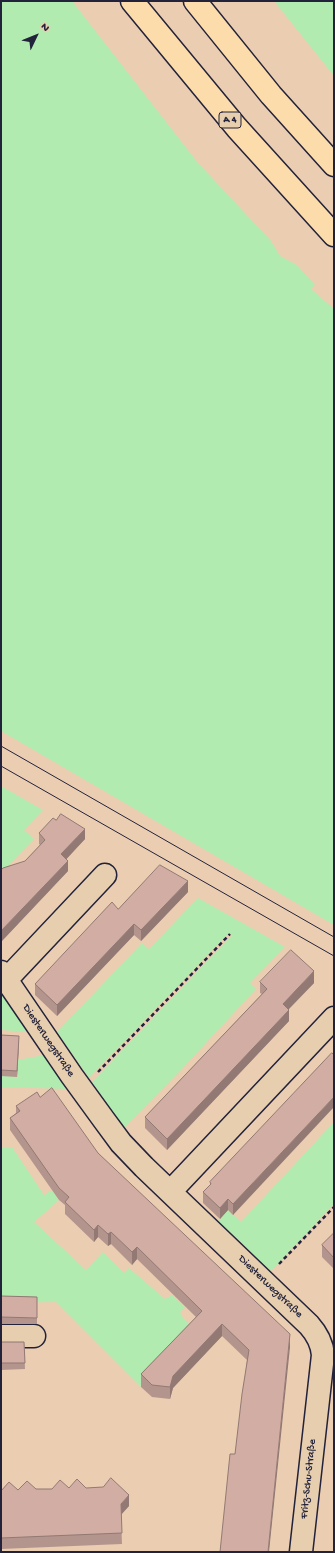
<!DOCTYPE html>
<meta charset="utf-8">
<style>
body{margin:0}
#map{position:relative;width:335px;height:1553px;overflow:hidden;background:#ebcdb2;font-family:"Gochi Hand",sans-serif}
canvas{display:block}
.frame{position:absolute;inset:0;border:2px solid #22223b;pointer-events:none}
.north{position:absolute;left:16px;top:16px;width:40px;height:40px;-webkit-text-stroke:3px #e6ceae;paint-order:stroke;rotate:47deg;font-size:11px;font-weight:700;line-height:16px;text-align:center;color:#22223b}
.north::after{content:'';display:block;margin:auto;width:14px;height:18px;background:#22223b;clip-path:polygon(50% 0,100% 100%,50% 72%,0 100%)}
</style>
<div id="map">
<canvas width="335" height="1553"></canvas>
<div class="frame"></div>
<div class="north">N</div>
</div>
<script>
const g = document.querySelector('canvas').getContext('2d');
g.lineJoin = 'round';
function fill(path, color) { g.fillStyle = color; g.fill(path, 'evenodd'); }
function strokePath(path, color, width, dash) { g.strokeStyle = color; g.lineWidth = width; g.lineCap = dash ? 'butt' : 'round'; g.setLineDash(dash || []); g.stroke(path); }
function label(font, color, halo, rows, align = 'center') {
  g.font = font + ' "Gochi Hand",sans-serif'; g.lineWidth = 4; g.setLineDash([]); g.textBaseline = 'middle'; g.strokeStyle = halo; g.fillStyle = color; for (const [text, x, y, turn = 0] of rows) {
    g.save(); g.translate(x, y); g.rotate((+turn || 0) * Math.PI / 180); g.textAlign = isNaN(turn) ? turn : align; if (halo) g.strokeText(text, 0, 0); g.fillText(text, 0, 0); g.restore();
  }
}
fill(new Path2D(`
 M1 1H72L198 163 271 241 280 256 297 265 315 285 311 289 334 309V925L1 731V319L134 280 1 319Z
 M274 1H334V76Z
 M1 786 43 810 24 830 34 839 1 873Z
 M198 898 285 947 250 983 256 989 181 1070 124 1128 92 1082 232 935 229 933 89 1078 57 1032 142 943 149 949Z
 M1 994 28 1032 1 1030Z
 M44 1055 68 1089 1 1087V1075L17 1076 18 1060Z
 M334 1122V1204L271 1271 218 1221 228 1210 241 1222Z
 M1 1147H12L44 1195 52 1190 59 1200 34 1222 86 1270 103 1252 124 1273 129 1268 165 1299 172 1295 185 1307 180 1313 184 1319 196 1329 141 1387 56 1302 1 1303Z`), '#b1ebaf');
const minor = new Path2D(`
 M1 972 72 1076 104 1120 121 1143 144 1167 309 1325C317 1334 322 1343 323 1355L301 1552
 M6 980 105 875
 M170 1192 334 1018
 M1 1336H34`);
const highway = new Path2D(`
 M132 1 237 128 334 235
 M195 1 271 95 334 165`);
strokePath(minor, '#22223b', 25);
strokePath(highway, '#22223b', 25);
strokePath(new Path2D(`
 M98 1072 230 934
 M279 1264 334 1207`), '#22223b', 2.5, [4, 3]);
strokePath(minor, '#e6ceae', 22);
strokePath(highway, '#fddcac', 22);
strokePath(new Path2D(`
 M1 746 334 937
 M1 766 334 956`), '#22223b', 1);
fill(new Path2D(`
 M39 833 85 839 66 859 68 871 1 942V870L25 861 40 845 39 844Z
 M188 892 141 941 134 935 57 1016 35 995V984L118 909Z
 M260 982 314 983 289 1009V1021L167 1150 145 1128V1117L262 994 260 993Z
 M1 1035 19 1042 17 1077 1 1076Z
 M332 1053 233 1215 228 1210 220 1219 203 1203V1192L210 1185V1182Z
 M40 1097 98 1153 290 1347 235 1454 247 1360 222 1336 173 1388 170 1399 152 1397 141 1387V1374L196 1317 137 1259 132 1265 111 1244 108 1246 98 1237 94 1242 65 1214V1205L59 1200 10 1130V1118L16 1113V1106Z
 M334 1233V1269L322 1257V1245Z
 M1 1296 37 1297V1324H1Z
 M1 1342H24L25 1369 1 1370Z
 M86 1488 129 1506 121 1514 122 1544 1 1549V1491Z`), '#b4958d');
fill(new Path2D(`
 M85 829V839L61 865V854Z
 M68 861V871L1 942V931Z
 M188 881V892L141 941V930Z
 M134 924V935L57 1016V1005Z
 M314 971V983L283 1015V1004Z
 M289 1010V1021L167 1150V1139Z
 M19 1036V1042L17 1077V1071Z
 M334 1097V1107L233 1215V1204Z
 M228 1199V1210L220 1219V1208Z
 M98 1225V1237L94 1242V1230Z
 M111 1232V1244L108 1246V1234Z
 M137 1247V1259L132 1265V1252Z
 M222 1324V1336L173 1388 170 1399V1387L173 1376Z
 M290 1334V1347L269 1552H268Z
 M129 1495V1506L121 1515V1504Z`), '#927973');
const building = new Path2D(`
 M61 814 85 829 61 854 68 861 1 931V870L3 868 25 861 45 840 39 833 53 818 56 820Z
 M160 865 188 881 141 930 134 924 57 1005 35 984 112 902 118 909Z
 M291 950 314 971 283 1004 289 1010 167 1139 145 1117 267 989 260 982Z
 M1 1035 19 1036 17 1071 1 1070Z
 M332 1053 334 1055V1097L233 1204 228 1199 220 1208 203 1192 211 1184 210 1182Z
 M52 1088 98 1153 290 1334 268 1552H220L230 1454H235L242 1394 249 1350 222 1324 173 1376 170 1387 152 1385 141 1374 202 1311 137 1247 132 1252 111 1232 108 1234 98 1225 94 1230 65 1202 69 1197 59 1188 10 1118 20 1111 16 1106 37 1092 40 1097Z
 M334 1233V1258L322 1245Z
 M1 1296 37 1297V1318L1 1317Z
 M1 1342H24L25 1363H1Z
 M111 1478 129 1495 121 1504 122 1533 1 1538V1491L9 1482 18 1490 27 1481 36 1489H52L60 1480 69 1488 77 1479 86 1488 103 1487Z`);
fill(building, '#d1ada4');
strokePath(building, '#927973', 1);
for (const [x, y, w] of [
 [230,120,22]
]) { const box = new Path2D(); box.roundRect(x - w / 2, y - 8, w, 16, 3); g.fillStyle = '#e6ceae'; g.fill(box); strokePath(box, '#22223b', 1); }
label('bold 10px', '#22223b', null, [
 ["A 4",230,120]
]);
label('11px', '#22223b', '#e6ceae', [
 ["Diesterwegstraße",48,1041,56],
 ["Diesterwegstraße",270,1287,44],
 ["Fritz-Schu-Straße",309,1479,-84]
]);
</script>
